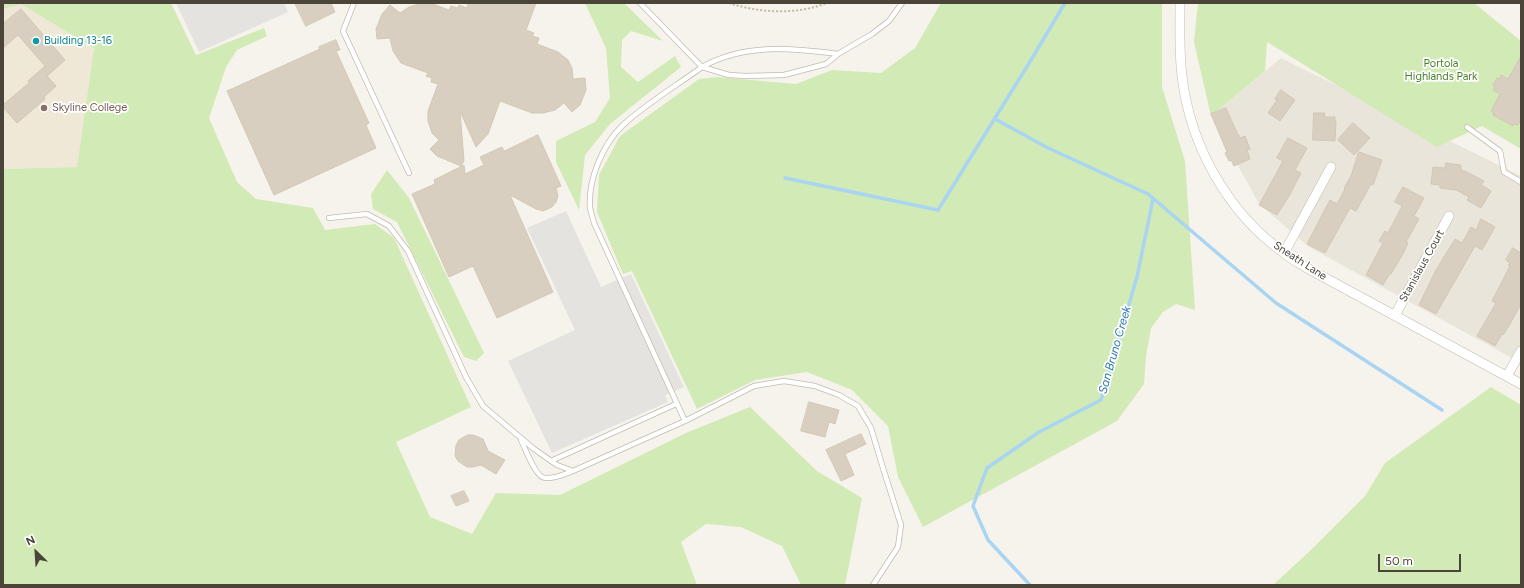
<!DOCTYPE html>
<style>
body{margin:0}
#map{position:relative;width:1524px;height:588px;overflow:hidden;background:#f6f3ec;font-family:Figtree,sans-serif}
canvas{display:block}
.frame{position:absolute;inset:0;border:4px solid #4b4439;pointer-events:none}
.north{position:absolute;left:16px;top:532px;width:40px;height:40px;-webkit-text-stroke:3px #fff;paint-order:stroke;rotate:335deg;font-size:11px;font-weight:700;line-height:16px;text-align:center;color:#4b4439}
.north::after{content:'';display:block;margin:auto;width:14px;height:18px;background:#4b4439;clip-path:polygon(50% 0,100% 100%,50% 72%,0 100%)}
.scale{position:absolute;left:1378px;top:554px;width:83px;height:18px;box-sizing:border-box;border:2px solid #4b4439;border-top:0;padding-left:5px;font-size:12px;line-height:14px;white-space:nowrap;color:#4b4439;-webkit-text-stroke:3px #fff;paint-order:stroke}
</style>
<div id="map">
<canvas width="1524" height="588"></canvas>
<div class="frame"></div>
<div class="north">N</div>
<div class="scale">50 m</div>
</div>
<script>
const g = document.querySelector('canvas').getContext('2d');
g.lineJoin = 'round';
function fill(path, color) { g.fillStyle = color; g.fill(path, 'evenodd'); }
function strokePath(path, color, width, dash) { g.strokeStyle = color; g.lineWidth = width; g.lineCap = dash ? 'butt' : 'round'; g.setLineDash(dash || []); g.stroke(path); }
function label(font, color, halo, rows, align = 'center') {
  g.font = font + ' Figtree,sans-serif'; g.lineWidth = 3.5; g.setLineDash([]); g.textBaseline = 'middle'; g.strokeStyle = halo; g.fillStyle = color; for (const [text, x, y, turn = 0] of rows) {
    g.save(); g.translate(x, y); g.rotate((+turn || 0) * Math.PI / 180); g.textAlign = isNaN(turn) ? turn : align; if (halo) g.strokeText(text, 0, 0); g.fillText(text, 0, 0); g.restore();
  }
}
fill(new Path2D(`
 M1281 58 1521 176V363L1309 247 1259 204 1211 116Z`), '#eae5da');
fill(new Path2D(`
 M3 3H40L94 48 77 167 3 169Z`), '#efe8d6');
fill(new Path2D(`
 M3 3H171L196 55 264 28 267 36 237 50 226 67 209 118 237 182 256 199 313 208 325 230 375 224 394 238 471 407 396 442 430 517 472 534 496 493 560 495 686 433 750 407 817 471 862 498 845 585H801L782 546 741 527 706 524 681 542 697 585H3V169L77 167 94 48 21 4 3 9Z
 M585 3H624L663 41 631 31 622 40 621 67 638 82 675 56 681 67 610 124 585 155 579 210 556 162V141L595 122 610 98 606 48Z
 M941 3H1162V87L1185 161 1195 310 1176 304 1163 312 1151 328 1146 356 1144 384 1117 421 923 527 898 477 888 426 852 390 807 372 755 380 697 409 632 271 623 274 597 212 599 175 620 136 699 79 717 77 796 84 832 70 881 73 915 48Z
 M1198 3H1474L1521 41V149L1482 126 1437 147 1267 42 1265 71 1211 116 1194 42Z
 M387 170 409 198 484 353 476 361 464 357 397 222 373 209 371 194Z
 M1491 387 1521 405V585H1273L1311 550 1365 496 1385 463Z`), '#d2eab5');
fill(new Path2D(`
 M176 3H284L288 12 199 52Z
 M566 211 601 287 631 274 684 387 665 395 668 402 552 453 508 361 575 330 527 228Z`), '#e5e3e0');
strokePath(new Path2D(`
 M995 119 1048 148 1148 194 1276 303 1442 410
 M785 178 938 210 1031 60 1065 3
 M1030 585 988 540 973 506 987 468 1039 432 1101 400 1137 277 1153 199`), '#a9d4f2', 3.5);
const building = new Path2D(`
 M295 3H331L335 12 306 26Z
 M430 3 449 10 451 6 458 8 459 5 467 8 468 3H536L526 30 534 33 532 36 539 38 537 44 558 52 568 60 572 68 573 79 585 78 586 90 580 105 572 112 564 103 555 110 543 113H532L500 101 488 134 476 147 460 111 464 161 461 166 437 156 430 149 439 140 432 133 428 121V111L438 84 431 82 432 78 426 76 428 73 401 63 393 51 390 38 377 39 376 29 382 14 390 5 400 13 409 7 419 4Z
 M21 9 65 60 47 76 56 86 44 97 45 99 17 123 3 107V105L29 83 28 81 45 66 18 35 3 48V24Z
 M336 40 340 50 336 51 369 123 366 125 376 148 274 195 227 91 320 49 319 47Z
 M1521 56V119L1518 125 1514 124 1513 126 1493 115 1494 113 1491 111 1500 94 1493 90 1495 87 1493 85 1497 78 1500 79 1501 75 1508 79Z
 M1281 90 1295 100 1280 121 1268 113 1277 100 1275 99Z
 M1226 108 1238 135H1239L1240 138 1245 136 1250 149 1247 150 1250 159 1234 166 1231 160 1229 161 1225 153 1227 152 1211 114Z
 M1314 113H1325L1324 117H1335V120L1336 121 1335 141 1313 140Z
 M1353 123 1370 138 1354 155 1338 140Z
 M538 135 561 186 556 188 558 196 556 202 552 207 543 211 536 209 510 195 553 292 497 318 473 266 449 277 412 194 435 184 434 180 464 165 465 174 484 165 480 157 502 147 504 151Z
 M1288 138 1307 148 1295 170 1301 173 1289 196 1277 215 1259 205 1283 161 1277 158Z
 M1359 152 1382 160 1373 185 1371 184 1356 211 1350 208 1325 253 1307 244 1330 200 1337 204 1345 189 1344 188 1351 176Z
 M1446 163 1461 165V171H1465L1484 181 1481 185 1491 191 1481 208 1467 200 1469 197 1456 190 1440 188V185L1431 184 1433 167 1445 168Z
 M1403 187 1424 198 1414 216 1419 219 1406 242 1408 243 1404 252 1391 274 1390 273 1383 285 1366 275 1383 243 1379 241 1385 231 1388 233 1402 206 1395 202Z
 M1481 219 1495 227 1482 250 1475 246 1436 314 1419 305 1436 270 1455 239 1462 243 1471 227 1476 230Z
 M1513 248 1521 253V304L1510 324 1503 335 1502 334 1495 346 1477 336 1496 303 1492 301 1510 266 1508 265 1510 263 1506 260Z
 M809 402 839 410 835 424 829 422 825 437 801 431Z
 M861 434 866 444 845 454 854 475 841 481 826 450Z
 M468 435H473L483 439 488 451 505 460 496 474 481 465 473 467H467L458 461 455 456 456 445 459 440Z
 M464 491 469 501 456 506 451 496Z`);
fill(building, '#d8cfc1');
strokePath(building, '#d3c7b4', 1);
const lane = new Path2D(`
 M354 3 343 31 409 173
 M640 3 702 67 729 75 746 76 784 75 826 64 838 54 872 34 889 21 902 3
 M838 54C791 48 745 43 702 67 676 86 647 103 623 125 602 145 588 180 590 208 591 213 593 218 594 223L685 421 754 386 784 381 815 386 839 395 858 406 871 428 883 468 901 525 898 547 873 585
 M1467 127 1500 151 1504 172 1521 182
 M329 218 367 214 389 226 408 251 466 377 483 406 534 449 557 465 573 471 685 421
 M521 440C525 448 536 478 545 478 554 479 565 474 573 471
 M551 461 676 404`);
const street = new Path2D(`
 M1180 3C1180 27 1179 52 1182 76 1190 145 1227 212 1284 253 1291 259 1299 263 1307 268L1521 384
 M1284 253 1331 167
 M1395 315 1449 216
 M1507 376 1521 351`);
strokePath(lane, '#c2bbae', 6);
strokePath(street, '#c2bbae', 10);
strokePath(new Path2D(`
 M729 3C759 13 797 15 827 3`), '#c4b79f', 2, [2, 2]);
strokePath(lane, '#fff', 4.5);
strokePath(street, '#fff', 9);
for (const [x, y, r, color] of [
 [36,41,4,"#0f9aa8"],
 [44,108,4,"#8d6e63"]
]) { const dot = new Path2D(); dot.arc(x, y, r, 0, 2 * Math.PI); g.fillStyle = color; g.fill(dot); strokePath(dot, '#fff', 1.5); }
label('11px', '#0d838f', '#fff', [
 ["Building 13-16",44,41]
], 'left');
label('11px', '#4a7f2a', '#fff', [
 ["Portola",1441,64],
 ["Highlands Park",1441,77]
]);
label('11px', '#785e54', '#fff', [
 ["Skyline College",52,108]
], 'left');
label('11px', '#4b4439', '#fff', [
 ["Sneath Lane",1300,261,33],
 ["Stanislaus Court",1422,266,-61]
]);
label('italic 12px', '#2e7ab2', '#fff', [
 ["San Bruno Creek",1115,350,-74]
]);
</script>
